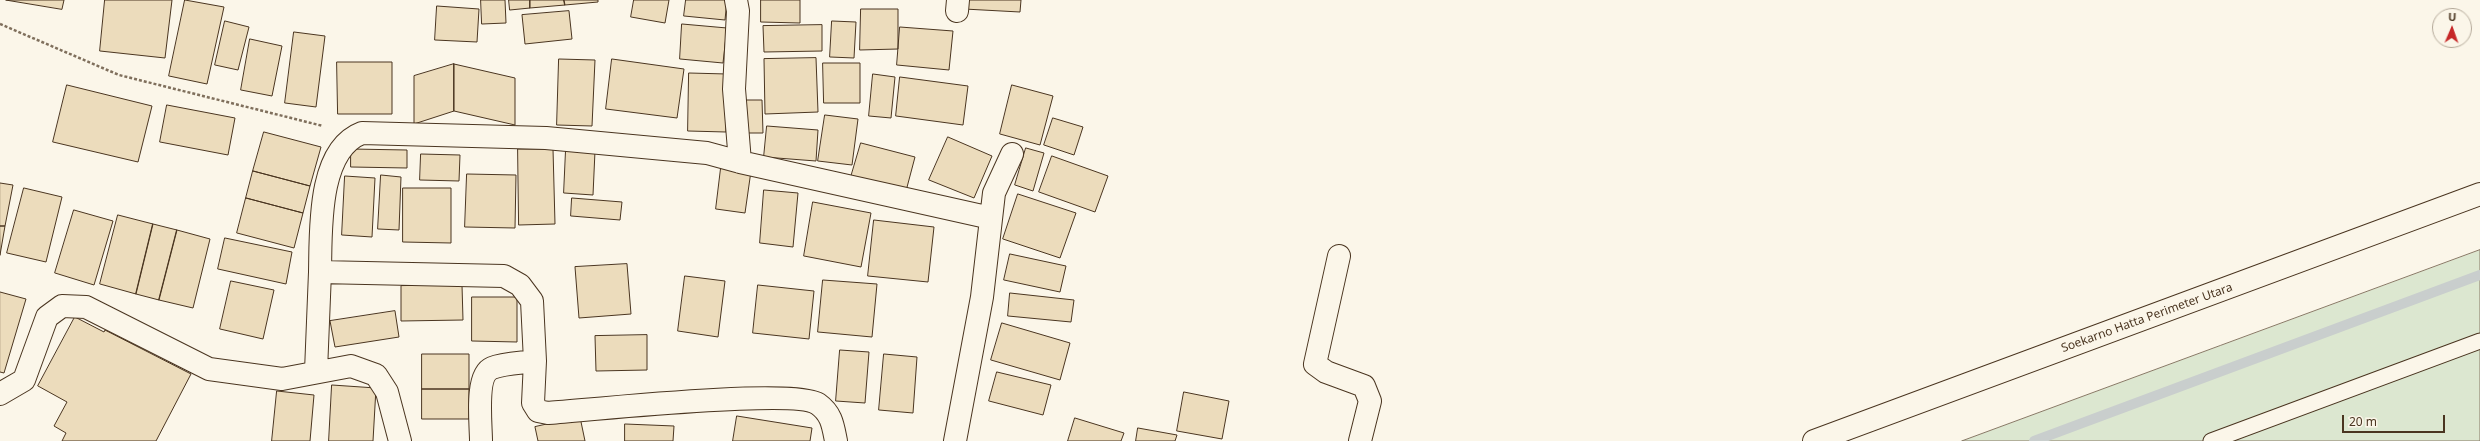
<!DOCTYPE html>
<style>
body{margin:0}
#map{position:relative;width:2480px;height:441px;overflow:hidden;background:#fbf6e9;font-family:"Noto Sans",sans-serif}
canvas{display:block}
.north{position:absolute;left:2432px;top:8px;width:40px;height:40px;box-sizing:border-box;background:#fbf6e9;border:1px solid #b4a999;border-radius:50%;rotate:2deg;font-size:11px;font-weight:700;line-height:16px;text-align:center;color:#4a3520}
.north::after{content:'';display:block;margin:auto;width:14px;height:18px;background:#c62828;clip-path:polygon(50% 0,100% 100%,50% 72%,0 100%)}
.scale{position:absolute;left:2342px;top:415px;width:103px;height:18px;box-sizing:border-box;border:2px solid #4a3520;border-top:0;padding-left:5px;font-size:12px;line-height:14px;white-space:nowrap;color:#4a3520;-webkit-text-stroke:3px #fbf6e9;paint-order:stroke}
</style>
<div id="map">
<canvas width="2480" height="441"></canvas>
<div class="north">U</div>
<div class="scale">20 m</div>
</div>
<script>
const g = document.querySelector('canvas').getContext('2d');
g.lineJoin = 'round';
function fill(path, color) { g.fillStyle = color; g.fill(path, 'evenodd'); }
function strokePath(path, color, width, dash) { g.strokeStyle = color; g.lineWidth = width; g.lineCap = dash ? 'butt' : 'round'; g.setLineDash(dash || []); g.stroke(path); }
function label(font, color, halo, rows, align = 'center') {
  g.font = font + ' "Noto Sans",sans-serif'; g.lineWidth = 3; g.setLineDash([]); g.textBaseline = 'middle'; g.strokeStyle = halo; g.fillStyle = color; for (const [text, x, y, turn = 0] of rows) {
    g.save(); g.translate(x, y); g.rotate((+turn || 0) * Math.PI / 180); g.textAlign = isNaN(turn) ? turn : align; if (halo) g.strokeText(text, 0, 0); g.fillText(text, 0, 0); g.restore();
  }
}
const green = new Path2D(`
 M2480 250V441H1962Z`);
fill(green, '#dce7d0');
strokePath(green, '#887966', 1);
strokePath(new Path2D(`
 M2034 441 2480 275`), '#c9cecd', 10);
const building = new Path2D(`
 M6 0H64L62 9Z
 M105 0H172L165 58 100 51Z
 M185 0 224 7 207 84 169 76Z
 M481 0H505L506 23 482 24Z
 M509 0H530V8L510 10Z
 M530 0H564L565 5 530 8Z
 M564 0H598V2L565 5Z
 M634 0H669L665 23 631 17Z
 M686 0H727L725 20 684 16Z
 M761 0H800V23L761 22Z
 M964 0H1021L1020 12 964 9Z
 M437 6 479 9 477 42 435 40Z
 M861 9H898V49L860 50Z
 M569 11 572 39 525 44 522 15Z
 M225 21 249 27 238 70 215 65Z
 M832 21 856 22 854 58 830 57Z
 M682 24 727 28 723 63 680 59Z
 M822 25V51L764 52 763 26Z
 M900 27 953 31 949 70 897 65Z
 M294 32 325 36 316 107 285 103Z
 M250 39 282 46 272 96 241 90Z
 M816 58 818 112 765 114 764 59Z
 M559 59 595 60 592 126 557 125Z
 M612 59 684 69 677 118 606 109Z
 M337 62H392V114H338Z
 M823 63H860V103H824Z
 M454 64V111L414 124V76Z
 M454 64 515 78V125L454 111Z
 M689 73 727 74 726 132 688 131Z
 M873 74 895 77 891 118 869 116Z
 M900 77 968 86 963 125 896 116Z
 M67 85 152 106 138 162 53 142Z
 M1012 85 1053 96 1040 145 1000 134Z
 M741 100H762L763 133H743Z
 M167 105 235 118 228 155 160 142Z
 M825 115 858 119 852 165 818 161Z
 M1053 118 1083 127 1074 155 1044 145Z
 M767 126 818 130 816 161 764 157Z
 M264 132 321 147 310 186 253 171Z
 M948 137 992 156 974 198 929 180Z
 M861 143 915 157 906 191 851 177Z
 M1026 148 1044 153 1033 191 1015 185Z
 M351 149 407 150V168L351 167Z
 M518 149H553L555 224 519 225Z
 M566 149 595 151 593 195 564 193Z
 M421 154 460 155 459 181 420 180Z
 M1052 156 1108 176 1095 212 1039 192Z
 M721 168 751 171 745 213 716 209Z
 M253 171 310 186 303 213 246 198Z
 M467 174 516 175 515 228 465 227Z
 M381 175 401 177 399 230 378 229Z
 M345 176 375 178 372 237 342 235Z
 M0 183 13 185 5 226H0Z
 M24 188 62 197 46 262 7 253Z
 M403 188H451V243L403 242Z
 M764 190 798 193 793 247 760 243Z
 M1018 194 1076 213 1060 258 1003 239Z
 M246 198 303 213 294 248 237 233Z
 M572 198 622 202 620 220 571 216Z
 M813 202 871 213 861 267 804 256Z
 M74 210 113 221 94 285 55 273Z
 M118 215 153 224 136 294 100 284Z
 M874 220 934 227 928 282 868 276Z
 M153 224 177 230 159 300 136 294Z
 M0 226H5L0 255Z
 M177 230 210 239 193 308 159 300Z
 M225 238 292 252 286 284 218 269Z
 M1010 254 1066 266 1060 292 1004 280Z
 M627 264 631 314 579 318 575 267Z
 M685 276 725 281 718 337 678 331Z
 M823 280 877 284 872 337 818 332Z
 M231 281 274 290 263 339 220 329Z
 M462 285 463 320 401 321V286Z
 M758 285 814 291 809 339 753 333Z
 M0 292 26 299 4 373 0 372Z
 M1010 293 1074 300 1071 322 1008 316Z
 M472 297H517V342L472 341Z
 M395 311 399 337 335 347 330 321Z
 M75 317 104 332 105 330 191 374 156 441H62L66 433 54 426 67 402 38 386Z
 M1002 323 1070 343 1060 380 991 360Z
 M647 335V370L596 371 595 336Z
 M840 350 869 352 865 403 836 401Z
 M422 354H469V389H422Z
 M884 354 917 357 913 413 879 410Z
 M997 372 1051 385 1043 415 989 401Z
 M332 385 376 388 373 441H329Z
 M422 389H469V419H422Z
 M277 391 314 395 310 441H272Z
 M1184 392 1229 401 1222 439 1177 431Z
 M737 416 812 428 810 441H733Z
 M580 417 585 441H538L535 427Z
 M1075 418 1124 433 1121 441H1068Z
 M625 424 674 426 673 441H625Z
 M1138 428 1177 435 1175 441H1136Z`);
fill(building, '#ecdcbc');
strokePath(building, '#4a3520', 1);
const service = new Path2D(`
 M2211 441 2480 341`);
const minor = new Path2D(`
 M736 0 738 11 734 89 740 162
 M957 11 958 0
 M1339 256 1315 364 1326 372 1364 386 1370 401 1360 441
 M316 371 320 272
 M0 394 24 380 47 317 62 306 86 307 209 369 282 379 351 366 376 375 387 392 400 441
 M481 441C481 424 475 375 492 368 504 363 522 363 535 361
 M836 441C833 426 832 414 818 404 794 388 589 410 548 413L538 411 533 403 535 361 532 301 520 285 504 276 320 272C321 232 317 150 362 133L546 138 707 153 740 162 991 218
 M955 441 982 297 994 193 1012 154`);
const secondary = new Path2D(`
 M1814 441 2480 194`);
strokePath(service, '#4a3520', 17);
strokePath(minor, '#4a3520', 24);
strokePath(secondary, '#4a3520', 24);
strokePath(new Path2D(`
 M0 24 119 75 323 126`), '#7f6f5c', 2.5, [3, 2]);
strokePath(service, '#fbf6e9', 15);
strokePath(minor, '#fbf6e9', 22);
strokePath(secondary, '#fbf6e9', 22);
label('12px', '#4a3520', '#fbf6e9', [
 ["Soekarno Hatta Perimeter Utara",2147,318,-20]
]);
</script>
